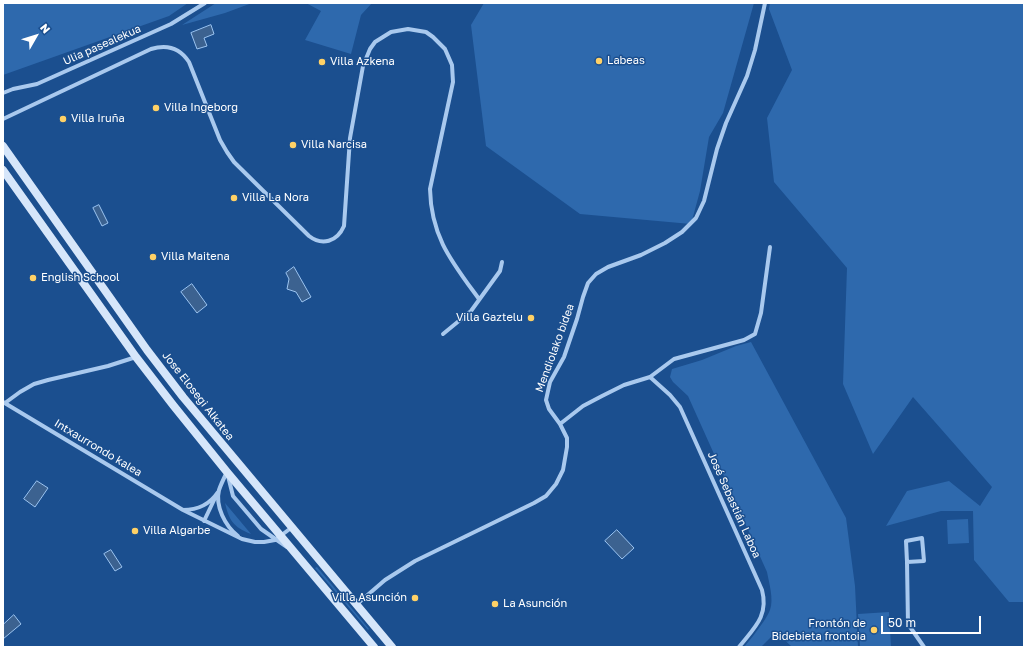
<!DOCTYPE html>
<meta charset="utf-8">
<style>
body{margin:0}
#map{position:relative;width:1027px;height:650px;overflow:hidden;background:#1b4f8f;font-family:"Golos Text",sans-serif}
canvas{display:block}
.frame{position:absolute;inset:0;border:4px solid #fff;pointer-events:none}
.north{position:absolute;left:16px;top:16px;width:40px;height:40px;-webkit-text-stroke:3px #1b4f8f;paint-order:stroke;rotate:51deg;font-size:11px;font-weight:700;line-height:16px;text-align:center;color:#fff}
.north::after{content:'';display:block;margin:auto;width:14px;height:18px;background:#fff;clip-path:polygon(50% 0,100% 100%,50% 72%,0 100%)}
.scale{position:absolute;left:881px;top:616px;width:100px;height:18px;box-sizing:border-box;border:2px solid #fff;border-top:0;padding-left:5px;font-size:12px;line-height:14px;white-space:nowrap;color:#fff;-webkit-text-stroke:3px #1b4f8f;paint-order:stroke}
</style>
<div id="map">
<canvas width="1027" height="650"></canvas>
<div class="frame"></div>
<div class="north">N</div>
<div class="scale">50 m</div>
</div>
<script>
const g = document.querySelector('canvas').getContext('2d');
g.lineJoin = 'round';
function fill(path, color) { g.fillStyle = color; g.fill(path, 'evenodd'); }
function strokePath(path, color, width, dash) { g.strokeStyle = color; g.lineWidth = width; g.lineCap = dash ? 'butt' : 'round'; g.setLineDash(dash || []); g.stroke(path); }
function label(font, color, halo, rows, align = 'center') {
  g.font = font + ' "Golos Text",sans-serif'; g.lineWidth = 3; g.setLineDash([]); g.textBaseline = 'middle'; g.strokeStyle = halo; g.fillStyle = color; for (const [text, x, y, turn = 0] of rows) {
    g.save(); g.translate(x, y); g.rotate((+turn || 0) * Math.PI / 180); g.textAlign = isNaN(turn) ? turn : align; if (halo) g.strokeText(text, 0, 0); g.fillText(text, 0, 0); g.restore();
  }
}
fill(new Path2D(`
 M3 3H188L169 16 3 75Z
 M216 3H252L225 13 182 25Z
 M306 3H372L361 15 351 54 305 40 321 11Z
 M484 3H754L723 113 709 137 700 191 691 224 580 214 486 146 471 25Z
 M770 3H1024V602H1009L974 560 973 511H941L886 526 907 491 949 481 980 506 992 487 913 397 873 454 843 384 847 268 774 182 767 118 792 70 769 9Z
 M751 342 846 518 855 586 858 647H792L776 632 761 647H744C751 639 766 620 770 610 774 599 769 583 767 572L688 396 673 382 670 377 672 369 702 360 736 346Z
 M225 503 251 534C233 527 229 520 225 503Z
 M968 519 969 543 948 544 947 520Z
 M317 567 369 629 368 630 315 568Z
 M889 612 891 647H860L858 614Z`), '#2e69ad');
const water = new Path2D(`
 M211 25 214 34 204 38 207 46 197 49 191 33Z
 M99 205 108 223 102 226 93 208Z
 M294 267 311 297 302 302 296 292 287 289 289 279 286 273Z
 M192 284 207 305 197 313 181 292Z
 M37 481 48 488 35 507 24 499Z
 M617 530 634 548 622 559 605 541Z
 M111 550 122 567 115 571 104 554Z
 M14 615 21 624 3 639V625Z`);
fill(water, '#3c6290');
strokePath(water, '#9cc4f0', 1);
strokePath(new Path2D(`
 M3 93 13 89 37 84 171 24 205 3
 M3 119 151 49C167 44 180 48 189 62L220 140 227 152 234 162 309 236C322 246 337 242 344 226L350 138 363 66 370 49 375 42 391 32 408 29 426 32 433 37 445 49 452 65 453 82 430 189C431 237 452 262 479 299
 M443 334 471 311 500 271 502 262
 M650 377 670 395 680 407 762 590C769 616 754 628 739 647
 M3 402 183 510 242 539 255 542H264L275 540 291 528
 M5 403 20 392 34 384 48 380 108 366 136 357
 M560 424 583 406 602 396 624 385 650 377 674 359 744 340 755 334 761 313 770 247
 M227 472C224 478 221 484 219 490 215 506 225 526 238 536
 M228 476 233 496 261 529 287 547
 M183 510C198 510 210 504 218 492
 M204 521 215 498
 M907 562 906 541 922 538 924 561 907 562 908 624 924 647
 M356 605 385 580 415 561 534 503 546 496 556 484 563 470 567 447V438L560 424 549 409 546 400 550 382 564 357 577 319 583 297 588 283 596 274 608 267 641 255 665 243 682 232 696 218 704 201 717 149 726 123 747 76 755 50 765 3`), '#a9c9ee', 4);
strokePath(new Path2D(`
 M3 146 147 350 183 397 392 647
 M3 170 136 357 173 405 227 472 374 647`), '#d6e6fa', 8);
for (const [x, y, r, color] of [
 [599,61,4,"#ffd166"],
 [322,62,4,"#ffd166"],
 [156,108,4,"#ffd166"],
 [63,119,4,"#ffd166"],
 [293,145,4,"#ffd166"],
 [234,198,4,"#ffd166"],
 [153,257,4,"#ffd166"],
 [33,278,4,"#ffd166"],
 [531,318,4,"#ffd166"],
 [135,531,4,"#ffd166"],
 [415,598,4,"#ffd166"],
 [495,604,4,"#ffd166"],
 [874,630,4,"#ffd166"]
]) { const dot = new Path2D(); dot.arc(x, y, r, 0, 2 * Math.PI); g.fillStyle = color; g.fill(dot); strokePath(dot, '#1b4f8f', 1.5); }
label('11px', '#fff', '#1b4f8f', [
 ["Ulia pasealekua",102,45,-24],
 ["Mendiolako bidea",555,348,-70],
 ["Jose Elosegi Alkatea",198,396,52],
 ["Intxaurrondo kalea",98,448,31],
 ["José Sebastián Laboa",734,505,66]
]);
label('11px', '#fff', '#1b4f8f', [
 ["Labeas",607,61],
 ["Villa Azkena",330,62],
 ["Villa Ingeborg",164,108],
 ["Villa Iruña",71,119],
 ["Villa Narcisa",301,145],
 ["Villa La Nora",242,198],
 ["Villa Maitena",161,257],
 ["English School",41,278],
 ["Villa Gaztelu",523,318,"right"],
 ["Villa Algarbe",143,531],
 ["Villa Asunción",407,598,"right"],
 ["La Asunción",503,604],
 ["Frontón de",866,624,"right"],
 ["Bidebieta frontoia",866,637,"right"]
], 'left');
</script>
